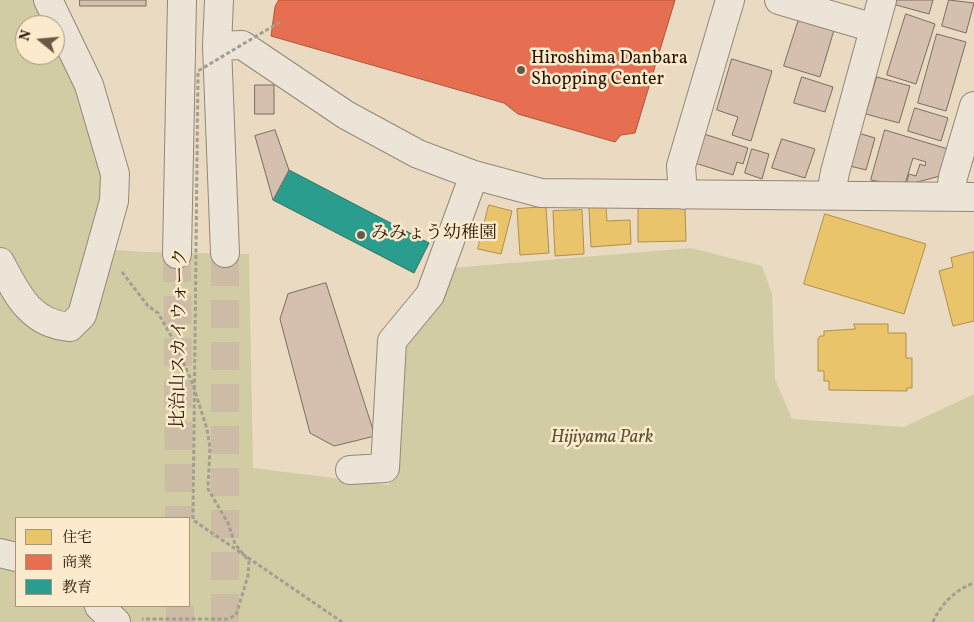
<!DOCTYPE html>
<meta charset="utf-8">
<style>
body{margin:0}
#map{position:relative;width:974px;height:622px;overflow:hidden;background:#e9dac1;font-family:Vollkorn,"Noto Serif JP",serif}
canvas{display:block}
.legend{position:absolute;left:15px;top:517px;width:175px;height:90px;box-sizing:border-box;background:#fbeacc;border:1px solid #a6947c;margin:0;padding:6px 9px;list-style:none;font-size:15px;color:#261404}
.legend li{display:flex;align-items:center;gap:10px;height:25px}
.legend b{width:25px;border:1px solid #a6947c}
.north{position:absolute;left:15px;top:15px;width:50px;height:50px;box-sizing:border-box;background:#fbeacc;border:1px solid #a6947c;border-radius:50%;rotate:287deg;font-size:14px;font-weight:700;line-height:20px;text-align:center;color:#261404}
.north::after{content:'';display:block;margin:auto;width:18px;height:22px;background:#6a5946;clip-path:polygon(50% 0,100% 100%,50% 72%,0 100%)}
</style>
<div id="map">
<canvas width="974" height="622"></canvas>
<ul class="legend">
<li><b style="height:14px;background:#e9c46a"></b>住宅</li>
<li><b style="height:14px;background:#e76f51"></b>商業</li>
<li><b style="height:14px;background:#2a9d8f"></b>教育</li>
</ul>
<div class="north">N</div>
</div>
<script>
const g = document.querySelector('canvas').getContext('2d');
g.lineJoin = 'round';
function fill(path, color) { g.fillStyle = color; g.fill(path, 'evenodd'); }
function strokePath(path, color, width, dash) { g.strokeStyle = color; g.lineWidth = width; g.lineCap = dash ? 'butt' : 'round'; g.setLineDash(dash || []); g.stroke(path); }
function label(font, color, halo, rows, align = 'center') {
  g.font = font + ' Vollkorn,"Noto Serif JP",serif'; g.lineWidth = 5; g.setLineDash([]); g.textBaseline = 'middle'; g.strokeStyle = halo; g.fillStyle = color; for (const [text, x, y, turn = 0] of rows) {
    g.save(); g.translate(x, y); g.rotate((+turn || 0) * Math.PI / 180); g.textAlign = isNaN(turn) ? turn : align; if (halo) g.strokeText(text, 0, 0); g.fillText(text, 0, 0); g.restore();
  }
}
fill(new Path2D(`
 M0 0H36L48 25H25V55H55V41L87 107 105 198 90 248 144 252 249 254 253 468 389 485 400 341 452 268 691 248 762 266 772 294 775 379 792 419 904 427 974 394V622H0ZM16 518H189V606H16Z`), '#d1cca3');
const homes = new Path2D(`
 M489 205 512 211 501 254 478 249Z
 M685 206 686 241 638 242V208Z
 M546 207 549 253 520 255 517 209Z
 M606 207 607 221 630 220 631 244 591 247 589 208Z
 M582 210 584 254 555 256 553 211Z
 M825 214 926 244 904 314 804 284Z
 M974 252V321L953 326 939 271 953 267 951 258Z
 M854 324H888V333H906V358H912V388H907V391L829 390V381H824V371H818V339L820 336H824V331L855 329Z`);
fill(homes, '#e9c46a');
strokePath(homes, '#ae8f4b', 1);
const shops = new Path2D(`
 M279 0H675L635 133 621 135 615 142 518 114 504 103 271 36 275 7Z`);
fill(shops, '#e76f51');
strokePath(shops, '#ad543a', 1);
const schools = new Path2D(`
 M289 170 429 243 414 273 273 200Z`);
fill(schools, '#2a9d8f');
strokePath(schools, '#297465', 1);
const building = new Path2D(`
 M80 0H146V6H80Z
 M897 0H933L929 14 896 5Z
 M949 0 974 3 966 33 942 26Z
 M906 14 935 24 916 84 887 75Z
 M799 19 834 30 820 77 784 66Z
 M937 34 966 42 946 111 918 103Z
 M732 59 772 71 751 141 732 135 738 117 717 110Z
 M802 77 833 87 825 112 794 103Z
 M877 77 910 86 899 123 866 114Z
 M255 85H274V114H255Z
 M915 108 948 118 941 141 908 131Z
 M275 130 289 170 273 200 255 136Z
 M885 130 951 150 944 175 906 185 909 174 916 176 920 164 925 166 926 162 913 158 904 187 871 180Z
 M855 132 875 138 866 170 846 165Z
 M704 134 748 148 743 164 737 162 733 175 695 163Z
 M782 139 815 149 805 178 772 168Z
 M752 149 769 154 762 179 745 173Z
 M326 283 375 436 334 446 310 433 280 319 288 294Z`);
fill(building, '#d5c0b0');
strokePath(building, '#786e5f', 1);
strokePath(new Path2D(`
 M177 254 179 518
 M180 606V622
 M225 622V253`), '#ccbca5', 28, [28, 14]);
const minor = new Path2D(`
 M219 0 217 46 225 253
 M779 0 874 28
 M217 46 242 45 346 115 418 154 474 175 541 193 974 197
 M831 194 835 172 882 0
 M683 195 681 166 730 0
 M950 197 953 177 974 106
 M177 254 182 0
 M0 262C17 294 30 324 70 327L82 315 114 201 115 174 89 85 48 0
 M350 470 385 468 392 341 430 295 474 175
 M0 553 16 557
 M99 606 116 622`);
strokePath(minor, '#938878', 30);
strokePath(new Path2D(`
 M122 272 148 306 158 313 174 341 192 382 207 429 210 448 208 489 228 523 235 544 249 561 248 576 236 615 228 619H142
 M933 622C940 605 956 589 974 583`), '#a49d92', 3, [4, 2.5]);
strokePath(minor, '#ece4d7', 28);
strokePath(new Path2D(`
 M280 22 198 71 193 520 342 622`), '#a49d92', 3, [4, 2.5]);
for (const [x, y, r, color] of [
 [521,70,5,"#6a5946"],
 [361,235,5,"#6a5946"]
]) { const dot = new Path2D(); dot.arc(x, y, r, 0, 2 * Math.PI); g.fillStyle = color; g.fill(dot); strokePath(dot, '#fbeacc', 2); }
label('18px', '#261404', '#fbeacc', [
 ["Hiroshima Danbara",531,60],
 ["Shopping Center",531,81],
 ["みみょう幼稚園",371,235]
], 'left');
label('18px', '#261404', '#fbeacc', [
 ["比治山スカイウォーク",181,338,-89]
]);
label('italic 18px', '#5b5133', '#fbeacc', [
 ["Hijiyama Park",602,439]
]);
</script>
